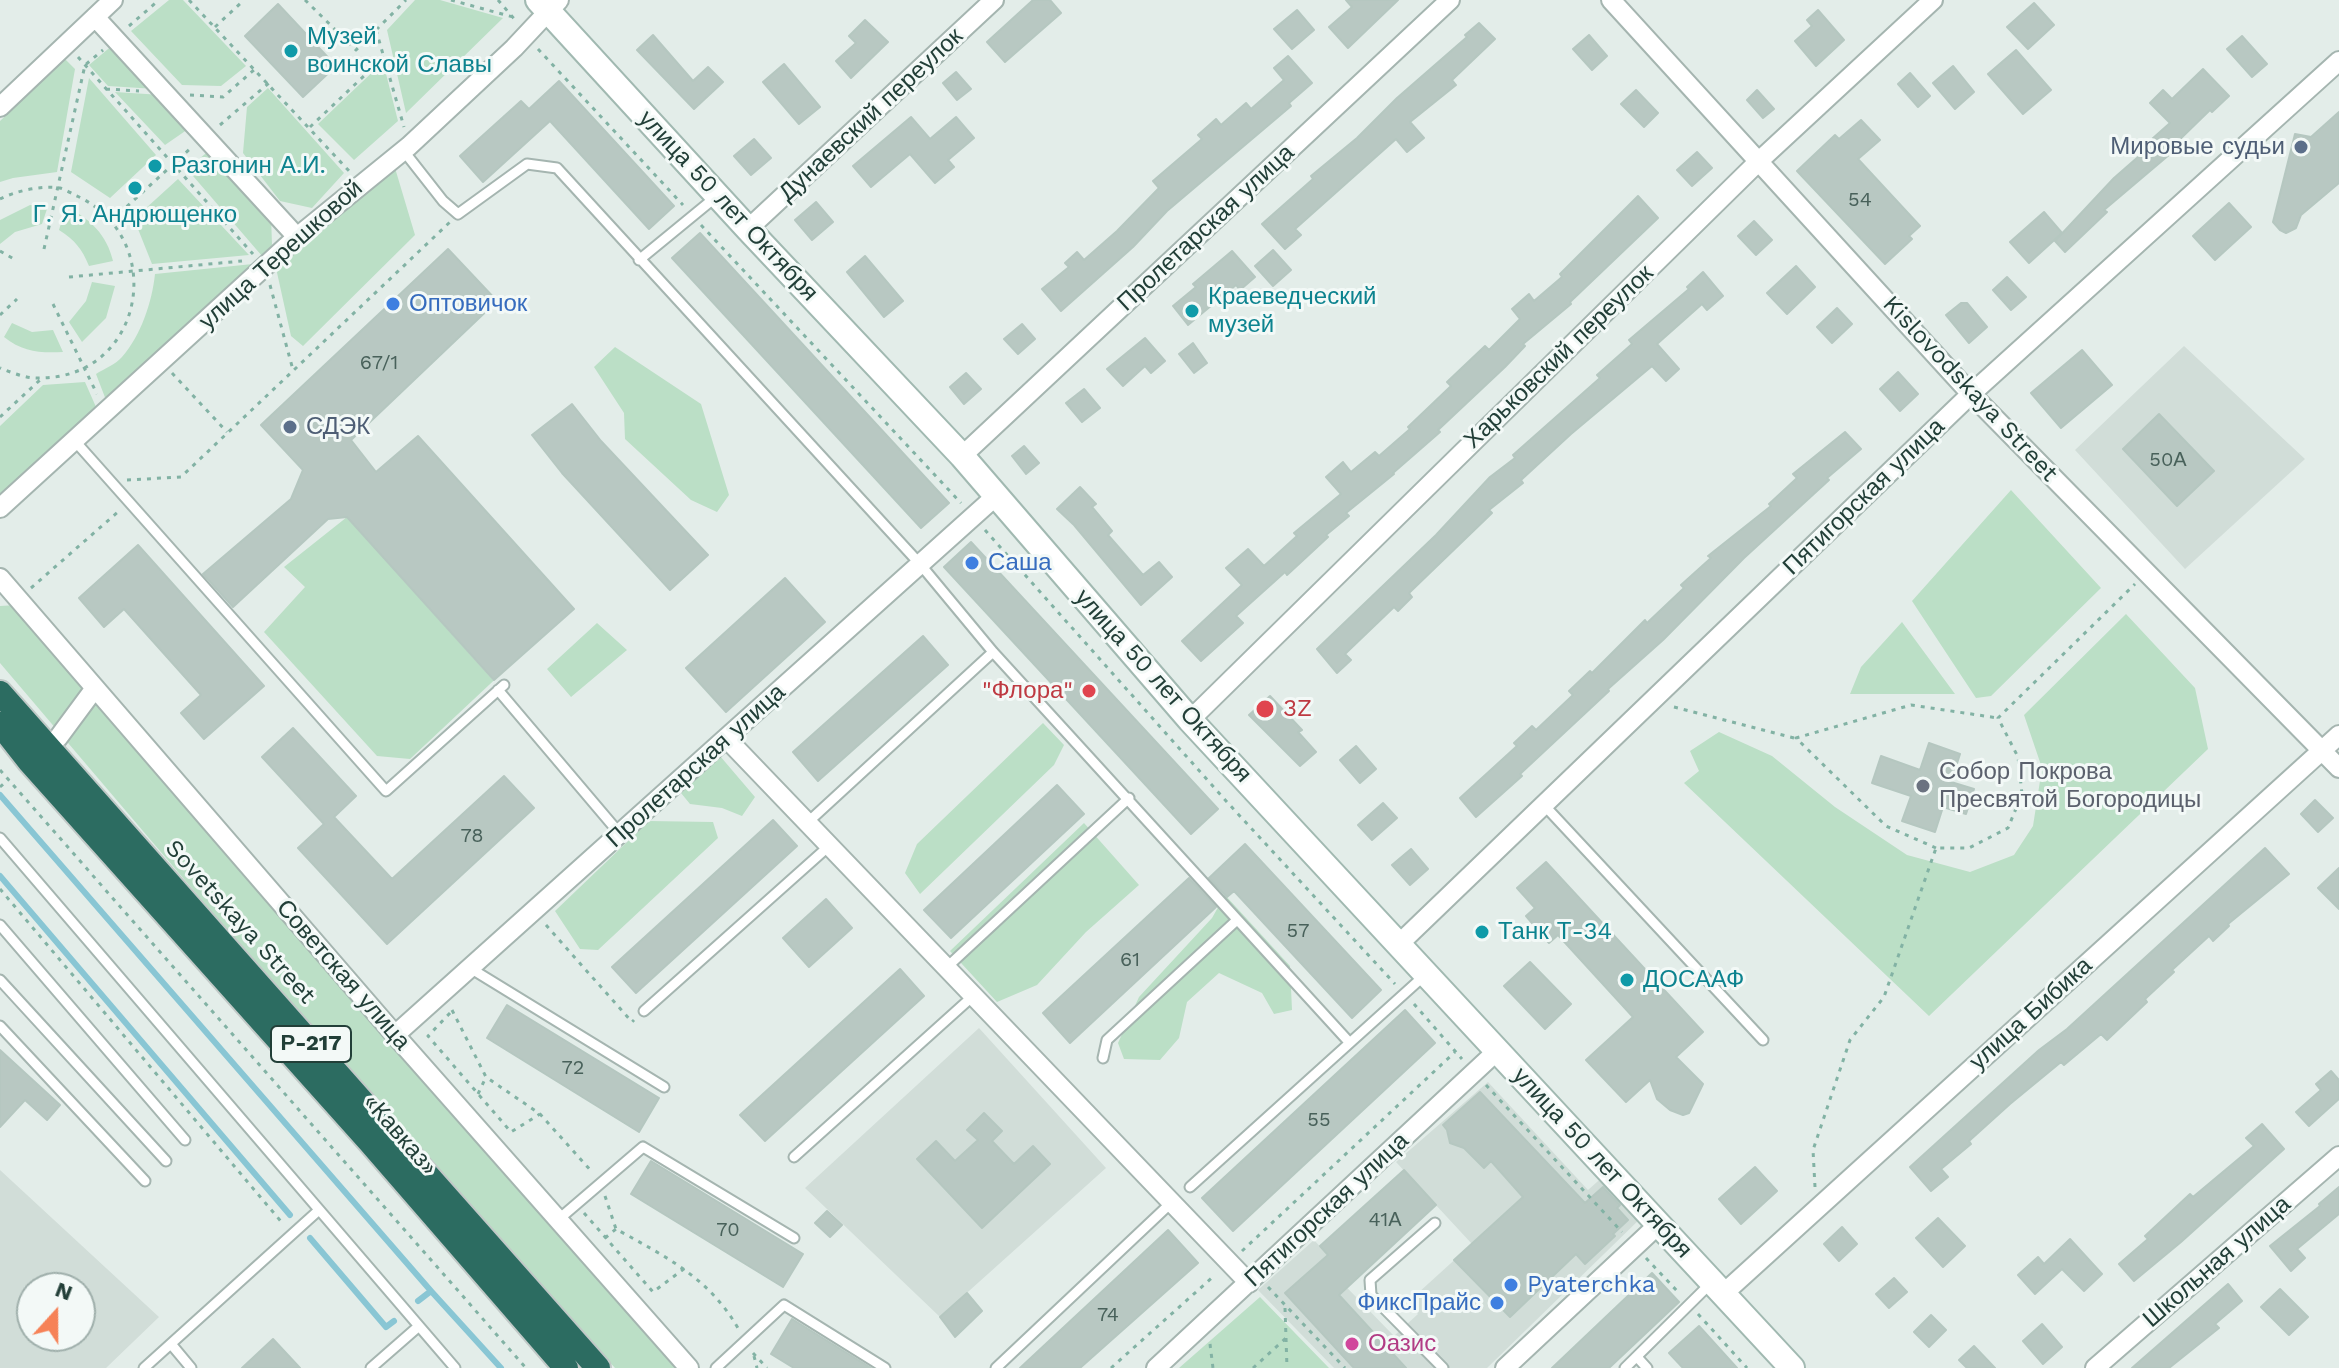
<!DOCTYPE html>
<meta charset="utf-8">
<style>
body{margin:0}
#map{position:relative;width:2339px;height:1368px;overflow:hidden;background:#e3ede9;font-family:"Work Sans",sans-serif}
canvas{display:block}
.north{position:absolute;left:16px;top:1272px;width:80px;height:80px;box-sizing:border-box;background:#f3f9f7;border:2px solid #9fafab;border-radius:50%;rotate:21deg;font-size:22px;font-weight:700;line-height:32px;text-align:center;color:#223f38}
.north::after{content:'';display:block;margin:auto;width:28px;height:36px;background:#f68257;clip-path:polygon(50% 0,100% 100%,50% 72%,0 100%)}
</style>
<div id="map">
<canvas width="2339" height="1368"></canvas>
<div class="north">N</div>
</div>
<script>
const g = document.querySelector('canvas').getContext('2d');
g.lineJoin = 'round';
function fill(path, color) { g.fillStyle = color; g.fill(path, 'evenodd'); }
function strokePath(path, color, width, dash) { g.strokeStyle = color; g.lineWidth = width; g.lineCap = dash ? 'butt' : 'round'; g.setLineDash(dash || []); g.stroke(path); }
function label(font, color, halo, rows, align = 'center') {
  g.font = font + ' "Work Sans",sans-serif'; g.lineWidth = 6; g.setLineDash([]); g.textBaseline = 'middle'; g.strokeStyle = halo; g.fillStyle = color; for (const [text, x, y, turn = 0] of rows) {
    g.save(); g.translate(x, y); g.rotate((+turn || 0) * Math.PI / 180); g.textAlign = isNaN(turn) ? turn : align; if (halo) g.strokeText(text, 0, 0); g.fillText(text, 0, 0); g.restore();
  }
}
fill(new Path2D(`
 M2184 346 2305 459 2185 569 2075 450Z
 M979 1028 1106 1168 940 1317 805 1188Z
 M1488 1082 1588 1190 1606 1174 1644 1215 1487 1368H1334L1258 1290 1314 1240 1328 1255 1322 1262 1394 1336 1418 1314 1407 1303 1472 1244 1396 1162Z
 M0 1170 159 1317 106 1368H0ZM32 1288H80V1336H32Z`), '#d1ddd8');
fill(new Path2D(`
 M169 0H183L246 66 221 86 182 85 131 31Z
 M415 0H440L503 18 406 113 387 30Z
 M114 44 156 89 108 86 89 65Z
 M65 59 75 69 57 172 13 178 0 182V121Z
 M383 62 398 121 354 160 318 124Z
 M89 78 156 155 110 198 71 172Z
 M268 88 344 173 312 208 280 201 243 153 247 107Z
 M115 92 162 95 191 127 165 145Z
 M211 149 271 215 272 245 262 256 187 169Z
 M395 168 415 235 303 346 291 336 276 268Z
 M178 179 249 255 152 264 134 219Z
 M30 205 48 206 42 224 15 232 0 244V220Z
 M66 207C90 218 107 235 113 261L89 266C82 249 75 240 59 230Z
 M253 264 106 400 96 374C104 369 116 364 122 357 141 335 152 302 155 274Z
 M92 282 115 286 106 318 82 342 69 322 86 301Z
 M12 323 32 332 53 330 63 352C39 353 23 352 4 337Z
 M615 347 701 404 729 495 717 512 691 500 625 439 624 413 594 367Z
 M85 382 96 407 0 494V426L43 385Z
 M2011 490 2101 588 1991 696 1976 698 1912 601Z
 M347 517 493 680 505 670 410 759 377 756 264 632 305 587 284 567Z
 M17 605 408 1065 678 1368H615L360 1086 0 663V606Z
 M2126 614 2195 688 2208 749 1929 1016 1684 783 1699 771 1690 751 1719 732 1772 756 1835 807 1907 855 1970 872 2014 855 2033 826 2042 768 2024 715Z
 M1902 622 1955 694H1850L1861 667Z
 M597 623 627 650 571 697 547 669Z
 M1043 723 1064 745 1054 765 920 894 905 873 917 844Z
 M720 756 755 797 742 816 722 808 690 804 681 793Z
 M649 821 713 822 718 838 598 950 580 949 555 911Z
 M1084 823 1139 885 1086 932 1037 985 997 1002 950 951Z
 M1225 895 1290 966 1292 1010 1274 1014 1262 993 1219 973 1187 1002 1179 1038 1160 1060 1124 1059 1118 1043 1139 997 1212 918Z
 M1260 1297 1329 1368H1179Z`), '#bbdfc6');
strokePath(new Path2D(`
 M0 795 431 1291
 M0 876 290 1215
 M310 1238 386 1327 394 1321
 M418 1301 431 1291 501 1368`), '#89c6d4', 6);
const building = new Path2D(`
 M1033 0H1050L1061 13 1005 62 987 42Z
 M1346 0H1398L1348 48 1329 27 1352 7Z
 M2034 3 2054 25 2028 49 2007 27Z
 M278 4 336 66 303 97 245 36Z
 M1297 10 1314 30 1292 49 1274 29Z
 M1818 10 1844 40 1816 66 1795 41 1812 26 1807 20Z
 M865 20 888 42 851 78 836 61 856 43 849 36Z
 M1479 23 1495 39 1452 80 1456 85 1410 122 1424 138 1407 152 1396 139 1295 229 1301 235 1285 249 1262 224 1313 179 1311 176 1357 138 1397 98 1467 37 1465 35Z
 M653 35 693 81 708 67 723 82 694 109 637 50Z
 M1589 35 1607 56 1592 70 1573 49Z
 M2242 36 2267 64 2252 77 2227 49Z
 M2016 50 2051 90 2023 114 1988 74Z
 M1288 56 1312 83 1289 103 1291 106 1167 211 1133 247 1061 311 1042 289 1069 267 1065 263 1077 252 1084 260 1117 231 1159 188 1153 181 1202 139 1198 135 1216 119 1221 125 1246 103 1251 109 1284 80 1274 68Z
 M784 64 820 107 799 124 763 82Z
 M1953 66 1974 92 1955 109 1933 83Z
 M2203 69 2229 96 2212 112 2210 110 2173 146 2176 149 2104 210 2107 212 2065 252 2055 241 2114 178 2146 150 2143 147 2170 123 2150 103 2163 90 2172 99Z
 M956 72 971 89 957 100 943 83Z
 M1910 73 1930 96 1918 107 1898 84Z
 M559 81 674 206 649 229 550 121 483 182 460 156 521 101 529 109Z
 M1636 90 1658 113 1644 127 1621 104Z
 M1757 90 1774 109 1763 118 1747 100Z
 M2339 112V183L2301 215 2296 228 2286 233 2280 230 2273 222 2295 134 2311 137Z
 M911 117 930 139 956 117 974 138 948 160 954 167 935 183 910 154 871 187 853 166Z
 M1861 120 1880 140 1858 159 1920 226 1909 236 1912 239 1885 264 1797 171 1835 135 1839 139Z
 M754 139 771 158 751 175 734 156Z
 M1697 152 1712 168 1692 186 1677 170Z
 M1638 196 1658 218 1570 302 1571 304 1523 344 1525 346 1505 367 1438 430 1440 432 1393 473 1394 474 1346 513 1349 516 1326 535 1328 537 1300 563 1287 575 1285 572 1236 616 1243 623 1201 661 1182 641 1242 585 1226 568 1248 549 1264 566 1297 536 1294 533 1341 494 1326 477 1343 462 1351 472 1375 452 1379 456 1410 429 1408 427 1451 386 1447 382 1485 346 1489 350 1520 319 1512 309 1529 294 1534 301 1562 277 1560 274Z
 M816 202 833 222 812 240 795 220Z
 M2229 203 2251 227 2215 260 2193 236Z
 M2044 212 2062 233 2029 263 2010 242Z
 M1754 221 1772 240 1756 255 1738 236Z
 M700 233 949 503 921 528 672 258Z
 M448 249 497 301 351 440 376 472 418 436 574 609 494 680 347 517 328 519 233 607 203 574 291 499 303 470 261 425Z
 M1273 250 1291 270 1273 286 1255 266Z
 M1232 251 1255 277 1240 290 1236 285 1188 325 1173 306 1196 287 1193 284Z
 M865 256 903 301 884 317 847 272Z
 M1796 266 1815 287 1787 314 1767 293Z
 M1703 272 1723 296 1707 310 1702 304 1657 344 1679 369 1666 381 1652 366 1571 434 1521 480 1523 483 1489 510 1492 513 1409 593 1412 597 1398 611 1394 607 1345 654 1351 660 1337 673 1317 649 1436 535 1490 477 1515 458 1513 455 1600 378 1597 375 1632 344 1629 340 1689 289 1687 287Z
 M2007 277 2026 297 2011 310 1993 290Z
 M1961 303H1967L1987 327 1969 343 1946 315Z
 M1837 308 1852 324 1832 343 1817 327Z
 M1022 324 1035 339 1018 354 1004 339Z
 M1145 338 1165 361 1151 373 1145 366 1123 386 1107 369Z
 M1193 343 1207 363 1194 373 1179 354Z
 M2082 350 2112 385 2061 428 2031 393Z
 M1898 372 1918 394 1900 411 1880 389Z
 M966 373 981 389 964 404 950 387Z
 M1084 389 1100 408 1082 422 1066 403Z
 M572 404 601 441 708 555 670 590 562 473 532 435Z
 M2159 414 2214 471 2177 506 2123 449Z
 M1845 432 1861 449 1827 478 1829 480 1744 558 1663 640 1608 689 1609 691 1520 774 1522 776 1476 817 1460 798 1517 746 1514 743 1532 726 1536 730 1573 695 1569 691 1590 671 1592 673 1645 620 1647 623 1684 588 1681 585 1711 558 1708 556 1771 506 1769 504 1797 478 1793 474Z
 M1024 446 1039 463 1026 474 1012 456Z
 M1080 487 1096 504 1092 507 1112 531 1108 535 1143 575 1159 562 1172 577 1141 605 1074 525 1057 509Z
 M971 542 1218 809 1191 834 944 567Z
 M138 545 264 686 204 739 181 713 201 695 124 609 104 627 79 598Z
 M785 578 825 622 726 712 686 668Z
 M923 636 948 665 818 781 793 752Z
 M1270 696 1302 730 1298 732 1316 752 1300 766 1249 715Z
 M293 728 356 796 334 817 392 879 504 776 534 808 387 944 298 848 324 824 262 757Z
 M1929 743 1960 754 1951 782 1974 789 1966 814 1943 807 1935 832 1902 821 1911 796 1872 783 1881 756 1920 770Z
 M1356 746 1376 769 1360 783 1340 760Z
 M1057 785 1084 814 951 938 924 910Z
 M2315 800 2333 818 2318 832 2301 814Z
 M1383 803 1397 818 1372 840 1358 825Z
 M773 820 797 846 636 993 612 967Z
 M1245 844 1381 990 1352 1018 1234 891 1227 897 1209 878Z
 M2265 848 2289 874 2228 924 2229 926 2213 941 2209 936 2172 970 2174 972 2145 999 2147 1002 2107 1040 2101 1034 2064 1065 2061 1062 2010 1104 1969 1141 1971 1144 1941 1169 1948 1177 1931 1191 1910 1167 2039 1050 2067 1029Z
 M1411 849 1428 869 1410 885 1392 865Z
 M1546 862 1703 1032 1676 1057 1703 1084 1689 1113 1683 1115 1670 1110 1657 1099 1650 1080 1626 1102 1586 1060 1633 1017 1558 935 1549 943 1526 916 1535 908 1517 888Z
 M2339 868V909L2318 888Z
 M1189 878 1216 907 1070 1043 1043 1013Z
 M826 899 852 928 809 967 783 938Z
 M1530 962 1571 1004 1545 1029 1504 986Z
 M900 969 924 996 765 1141 740 1115Z
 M507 1005 659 1098 639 1132 487 1038Z
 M1405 1010 1435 1043 1233 1231 1202 1198Z
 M0 1050 60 1105 47 1120 25 1100 0 1127Z
 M2331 1071 2339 1080V1099L2309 1126 2296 1112 2321 1090 2316 1084Z
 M1480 1092 1585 1203 1603 1187 1620 1205 1617 1208 1628 1220 1613 1234 1615 1236 1585 1264 1576 1254 1510 1317 1454 1260 1523 1197 1491 1161 1484 1168 1464 1148 1450 1143 1447 1130 1443 1125Z
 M984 1113 1002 1131 992 1141 1014 1164 1033 1146 1050 1164 982 1228 917 1159 936 1141 955 1161 978 1140 967 1130Z
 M2262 1124 2284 1149 2181 1242 2134 1281 2119 1264 2148 1239 2145 1236 2190 1194 2193 1197 2254 1146 2246 1138Z
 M651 1161 803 1254 783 1287 631 1194Z
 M1755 1167 1777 1191 1741 1224 1719 1199Z
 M1404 1170 1436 1205 1339 1295 1406 1368H1354L1285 1293 1328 1255 1320 1246Z
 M2339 1187V1214L2297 1249 2305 1258 2291 1271 2270 1246 2320 1206 2319 1204Z
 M827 1211 842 1225 830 1237 815 1223Z
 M1938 1218 1965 1246 1943 1267 1916 1238Z
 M1842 1227 1857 1244 1839 1261 1824 1244Z
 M1168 1230 1198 1263 1080 1368H1020Z
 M2070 1239 2102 1274 2084 1291 2062 1269 2035 1294 2018 1275 2038 1257 2044 1264Z
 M1652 1273 1679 1302 1609 1368H1552Z
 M1894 1278 1907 1292 1889 1308 1876 1294Z
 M2228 1284 2242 1301 2215 1324 2219 1328 2169 1368H2132Z
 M2280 1289 2308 1317 2289 1335 2261 1307Z
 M967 1293 982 1311 955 1337 940 1317Z
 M1931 1315 1946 1330 1929 1347 1914 1332Z
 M792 1319 871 1368H794L771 1354Z
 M2042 1324 2062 1347 2043 1364 2023 1341Z
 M1699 1326 1737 1368H1683L1669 1353Z
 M273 1339 300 1368H242Z
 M1974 1346 1995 1368H1967L1959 1360Z`);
fill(building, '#b8c8c2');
strokePath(building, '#b5c7c0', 2);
const lane = new Path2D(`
 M403 150 443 201 458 214 527 164 557 168 920 564 993 652 1349 1042
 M639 260 717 196
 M74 440 386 791 504 685
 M498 690 620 834
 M1544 805 1763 1040
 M807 823 993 652
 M0 838 455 1368
 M0 925 185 1140
 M470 968 664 1087
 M946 968 1129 798
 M0 980 166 1161
 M644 1011 829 846
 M0 1026 145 1181
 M1103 1058 1107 1040 1237 920
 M794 1157 973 996
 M1190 1187 1425 975
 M559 1219 643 1147 794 1238
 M1435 1223 1370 1280 1371 1295 1443 1368
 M171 1344 191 1368
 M1637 1357 1647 1368
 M144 1368 319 1210
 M371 1368 419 1326
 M716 1368 784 1305 885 1368
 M996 1368 1172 1202
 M1625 1368 1711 1283`);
const street = new Path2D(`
 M1611 0 1971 394 2339 768
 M95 17 297 237
 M0 107 113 0
 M748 229 994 0
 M962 456 1450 0
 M0 508 297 237 409 146 514 48 559 0
 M0 578 395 1035 689 1368
 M1190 720 1759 161 1933 0
 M58 738 95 688
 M727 739 1249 1283
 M1399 944 1971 394 2339 61
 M395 1035 996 496
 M1723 1294 2339 735
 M1156 1368 1497 1051
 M1505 1368 1659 1224
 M2095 1368 2339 1156`);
const secondary = new Path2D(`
 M538 0 748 229 962 456 1190 720 1792 1368`);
const highway = new Path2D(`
 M0 693 598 1368
 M0 724 30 762 370 1142 566 1368`);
strokePath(lane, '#a5b5b0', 13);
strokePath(street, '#a5b5b0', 22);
strokePath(secondary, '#a1b9b1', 28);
strokePath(highway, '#c1c9c7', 28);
strokePath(new Path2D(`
 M189 0 350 172
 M305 0 356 50 406 0
 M451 0 513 17
 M498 0 516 21
 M129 26 159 0
 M215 27 244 0
 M376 30 404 127
 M538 49 683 205
 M78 57 253 254
 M106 89 139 91
 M190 95 223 97 255 69
 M220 125 269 83
 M310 127 384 57
 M0 199C15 191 43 185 60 188 65 189 72 194 77 196 169 239 144 377 41 378 27 379 13 373 0 368
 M112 220 192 147
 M701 225 961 503
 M44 249 85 65 103 50
 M0 251 14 259
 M69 277 242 261
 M270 285 293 370
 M53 304 97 394
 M0 315 17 299
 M172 373 227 432
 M0 417 41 379
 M127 480 181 477 450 222
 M985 530 1227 802 1395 984
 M31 588 119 511
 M1674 707 1794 738
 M0 770 526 1368
 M0 787 9 779
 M1936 848 1886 826 1796 738 1911 705 1998 718
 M0 889 284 1225
 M546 925 632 1022 634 1020
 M1414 1004 1462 1059
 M452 1010 486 1077 540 1114 593 1173
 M450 1013 428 1036 511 1132 540 1114
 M1486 1085 1622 1232
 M478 1094 486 1077
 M1815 1187 1813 1150 1850 1040 1884 997 1936 848H1969L2008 828 2022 794 2018 757 1998 718 2135 584
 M605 1196 616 1229C666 1257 710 1278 739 1330
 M584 1213 653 1292 685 1268
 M605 1238 616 1229
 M1242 1251 1455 1052
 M1646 1258 1679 1293
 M1268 1287 1345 1368
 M1285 1308 1287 1368
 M1698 1314 1747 1368
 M1210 1344 1213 1368
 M753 1353 767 1368
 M754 1356 757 1368
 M1111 1368 1215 1275
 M1253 1368 1286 1338`), '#82b2a4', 3, [4, 6]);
strokePath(lane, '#fff', 9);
strokePath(street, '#fff', 18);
strokePath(secondary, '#fff', 24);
strokePath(highway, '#2c6c61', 24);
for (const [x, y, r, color] of [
 [291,51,8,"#0f9aa8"],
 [2301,147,8,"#5c6f8a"],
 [155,166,8,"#0f9aa8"],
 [135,188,8,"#0f9aa8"],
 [393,304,8,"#3f7fe0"],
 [1192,311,8,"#0f9aa8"],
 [290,427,8,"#5c6f8a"],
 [972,563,8,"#3f7fe0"],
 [1089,691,8,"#e0444e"],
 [1265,709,10,"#e0444e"],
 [1923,786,8,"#6b7280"],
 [1482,932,8,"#0f9aa8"],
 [1627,980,8,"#0f9aa8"],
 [1511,1285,8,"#3f7fe0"],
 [1497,1303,8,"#3f7fe0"],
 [1352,1344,8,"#d1479c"]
]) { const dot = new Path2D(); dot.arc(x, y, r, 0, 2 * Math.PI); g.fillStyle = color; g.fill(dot); strokePath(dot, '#f3f9f7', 3); }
label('20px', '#48615a', null, [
 ["54",1860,200],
 ["67/1",379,363],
 ["50А",2168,460],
 ["78",472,836],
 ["57",1298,931],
 ["61",1130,960],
 ["72",573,1068],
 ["55",1319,1120],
 ["41А",1385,1220],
 ["70",728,1230],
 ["74",1108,1315]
]);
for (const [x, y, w] of [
 [311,1044,80]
]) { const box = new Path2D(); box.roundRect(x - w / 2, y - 18, w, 36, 6); g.fillStyle = '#f3f9f7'; g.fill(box); strokePath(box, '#223f38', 2); }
label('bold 22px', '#223f38', null, [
 ["Р-217",311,1044]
]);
label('24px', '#0d838f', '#f3f9f7', [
 ["Музей",307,37],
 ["воинской Славы",307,65],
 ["Разгонин А.И.",171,166],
 ["Г. Я. Андрющенко",135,215,"center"],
 ["Краеведческий",1208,297],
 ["музей",1208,325],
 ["Танк Т-34",1498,932],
 ["ДОСААФ",1643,980]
], 'left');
label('24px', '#223f38', '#f3f9f7', [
 ["Дунаевский переулок",871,115,-43],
 ["улица 50 лет Октября",728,206,47],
 ["Пролетарская улица",1206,228,-43],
 ["улица Терешковой",281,255,-42],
 ["Харьковский переулок",1559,357,-44],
 ["Kislovodskaya Street",1970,389,47],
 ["Пятигорская улица",1864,497,-44],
 ["улица 50 лет Октября",1163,686,48],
 ["Пролетарская улица",696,766,-42],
 ["Sovetskaya Street",240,922,48],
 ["Советская улица",343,975,49],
 ["улица Бибика",2031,1014,-42],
 ["«Кавказ»",400,1135,49],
 ["улица 50 лет Октября",1602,1163,47],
 ["Пятигорская улица",1327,1210,-43],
 ["Школьная улица",2217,1262,-41]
]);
label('24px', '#4e5e75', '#f3f9f7', [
 ["Мировые судьи",2285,147],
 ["СДЭК",306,427,"left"]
], 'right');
label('24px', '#366cbe', '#f3f9f7', [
 ["Оптовичок",409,304],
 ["Саша",988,563],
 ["Pyaterchka",1527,1285],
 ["ФиксПрайс",1481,1303,"right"]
], 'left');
label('24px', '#be3a42', '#f3f9f7', [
 ["\"Флора\"",1073,691],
 ["3Z",1283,709,"left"]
], 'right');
label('24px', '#5b616d', '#f3f9f7', [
 ["Собор Покрова",1939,772],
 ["Пресвятой Богородицы",1939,800]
], 'left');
label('24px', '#b23c85', '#f3f9f7', [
 ["Оазис",1368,1344]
], 'left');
</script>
